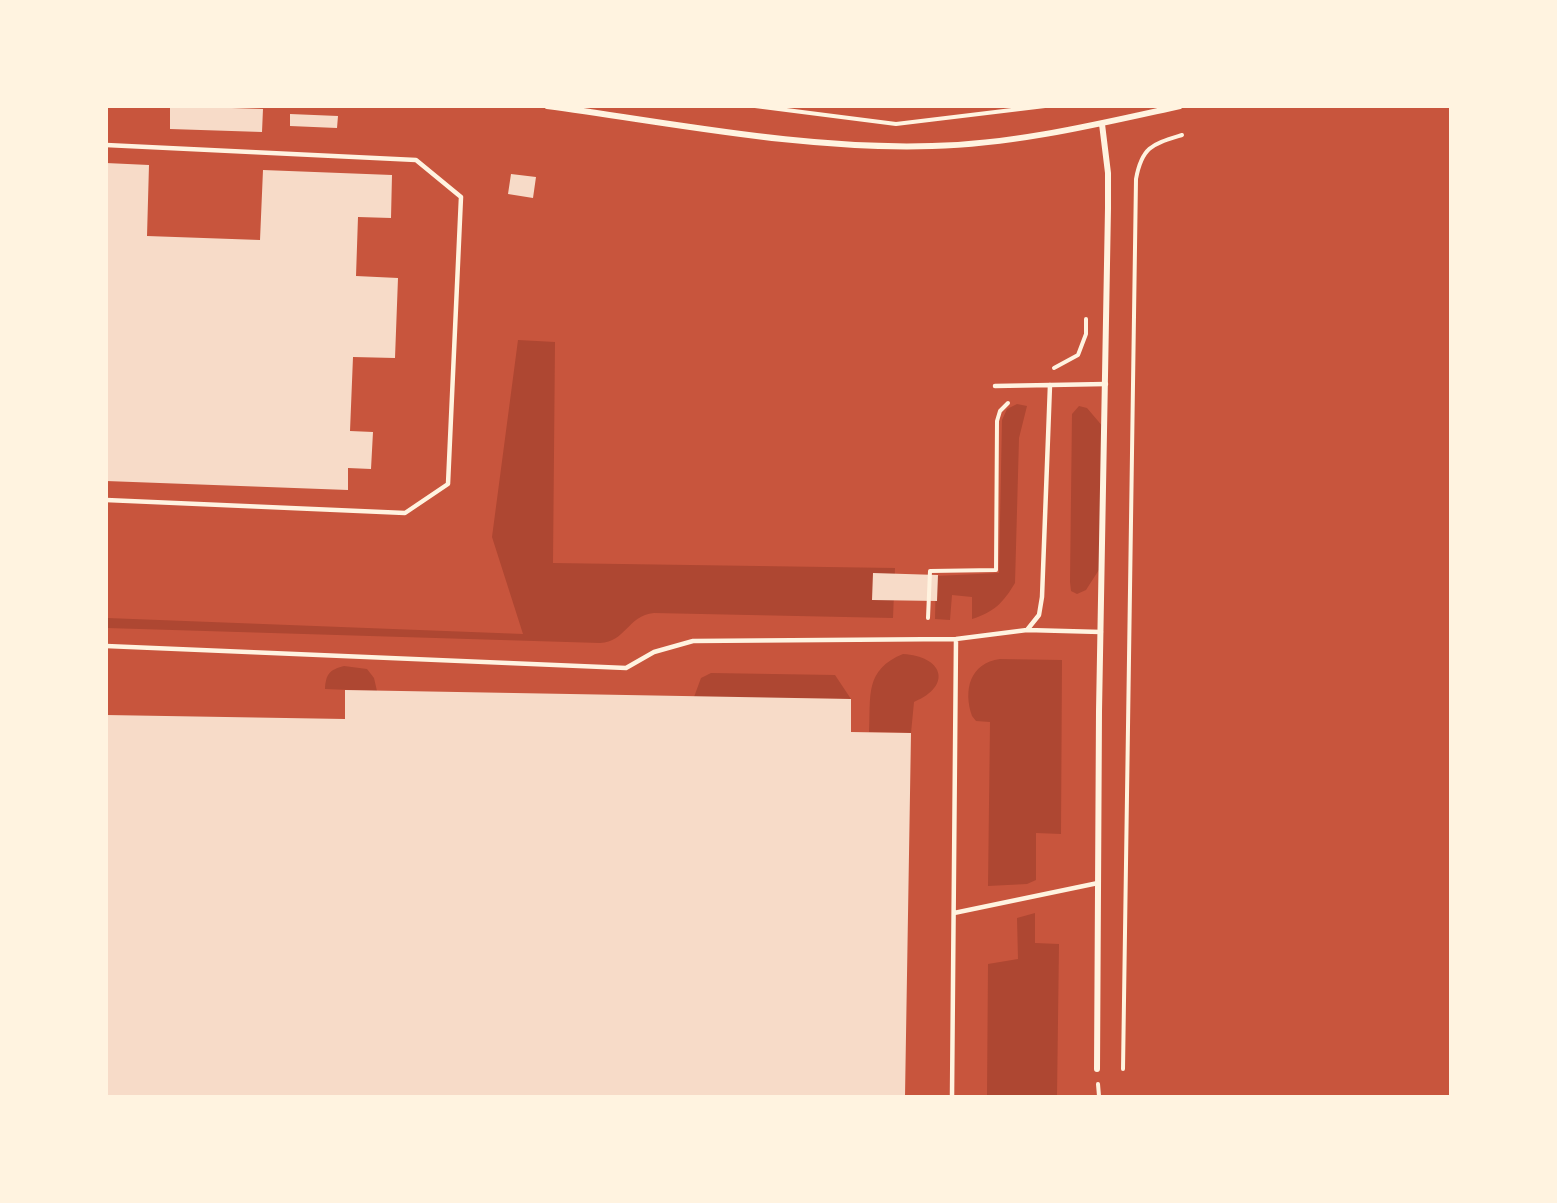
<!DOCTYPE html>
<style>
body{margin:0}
#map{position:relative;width:1557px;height:1203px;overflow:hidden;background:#c8553d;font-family:"Noto Sans",sans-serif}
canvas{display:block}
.frame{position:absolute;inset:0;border:108px solid #fff3e0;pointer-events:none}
</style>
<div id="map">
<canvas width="1557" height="1203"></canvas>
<div class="frame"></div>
</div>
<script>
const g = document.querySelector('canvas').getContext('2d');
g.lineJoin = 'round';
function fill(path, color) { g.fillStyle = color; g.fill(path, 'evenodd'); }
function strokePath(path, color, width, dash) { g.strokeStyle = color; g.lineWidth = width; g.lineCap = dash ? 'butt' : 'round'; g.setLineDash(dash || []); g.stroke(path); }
fill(new Path2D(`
 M518 340 555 342 553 563 895 568 893 618 654 613C627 616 626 642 600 643L107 628V618L523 634 492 537Z
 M1017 404 1027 406 1019 438 1015 583C1003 603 994 612 972 619V597L952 595 950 620 935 619 936 576 999 573 1002 420 1007 409Z
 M1079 406 1087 408 1104 428 1102 565 1086 590 1077 594 1071 591 1070 582 1072 414Z
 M903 654C942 656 954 685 914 702L911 733 869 732C871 696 864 670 903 654Z
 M1000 659 1062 660 1061 834 1036 833V880L1027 884 988 886 990 722 976 721 972 716C963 690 970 663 1000 659Z
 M344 666 367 669 374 678 377 691 325 689C326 674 329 670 344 666Z
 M711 673 835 675 851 699 694 697 701 678Z
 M1035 913V943L1059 944 1057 1096H987L988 964 1018 959 1017 918Z`), '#ae4732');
fill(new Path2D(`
 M170 106 263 109 262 132 170 129Z
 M290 114 338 116 337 128 290 126Z
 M106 163 149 165 147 236 260 240 263 170 392 175 391 218 358 217 356 276 398 278 395 358 353 357 350 431 373 432 371 469 348 468V490L106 481Z
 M511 174 536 177 533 198 508 194Z
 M873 573 938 575 937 601 872 600Z
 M345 690 851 699V732L911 733 905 1096H106V715L345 719Z`), '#f7dbc8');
strokePath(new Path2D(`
 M755 106 896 124 1045 106
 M1054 368 1078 355 1086 334V319
 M928 618 930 571 996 570 997 421 1000 411 1008 403
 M1123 1069 1136 179C1142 146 1153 144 1182 135
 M1098 1084 1099 1096`), '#fff3e0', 4);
strokePath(new Path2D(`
 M106 145 416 160 461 197 448 484 405 513 106 500
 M995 386 1106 384
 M1027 630 1101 632
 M106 646 626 668 654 652 693 641 956 639 1027 630 1039 615 1042 597 1050 385
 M954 913 1098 883
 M952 1096 956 639`), '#fff3e0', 4.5);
strokePath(new Path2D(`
 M547 106C674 123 804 150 932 146 1016 144 1098 124 1180 106
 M1097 1069 1099 711 1108 208V173L1102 124`), '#fff3e0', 6);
</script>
